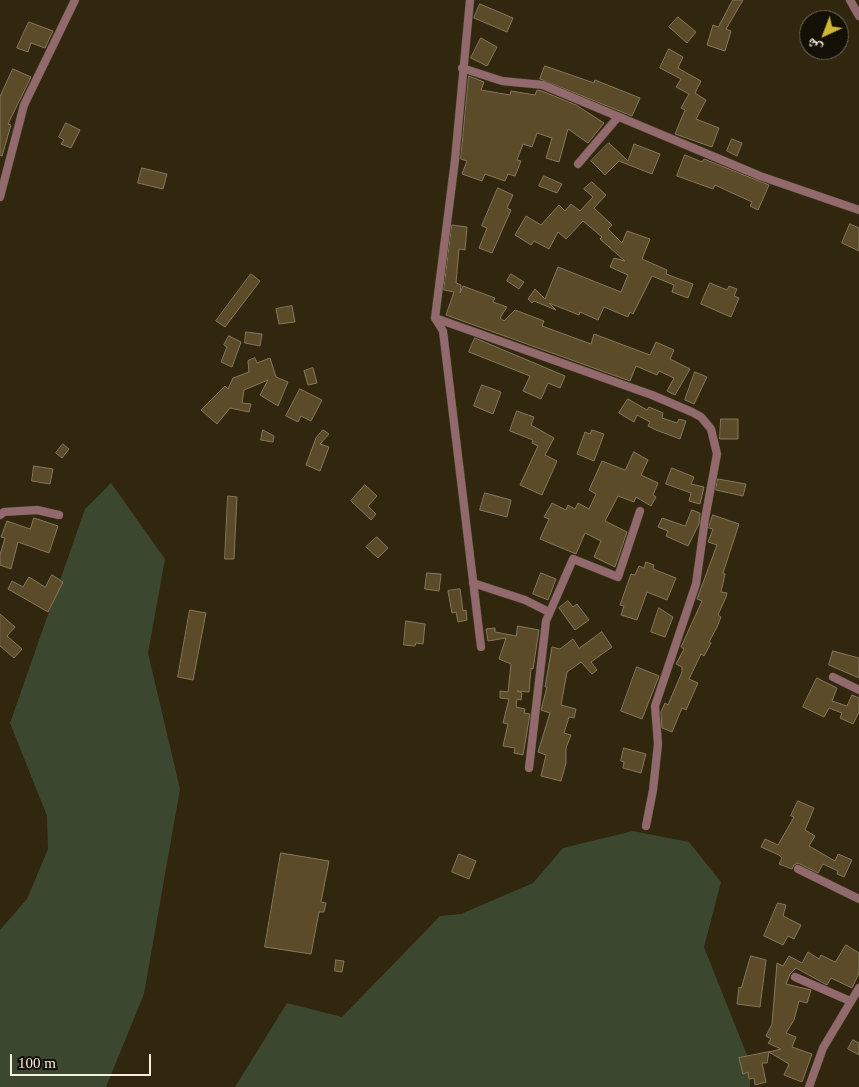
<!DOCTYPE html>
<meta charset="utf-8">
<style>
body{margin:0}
#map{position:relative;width:859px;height:1087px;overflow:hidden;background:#31260e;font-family:"Times New Roman","Noto Naskh Arabic",serif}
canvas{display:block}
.north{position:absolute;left:799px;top:10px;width:50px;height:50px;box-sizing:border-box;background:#151006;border:1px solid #6f695d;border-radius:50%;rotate:223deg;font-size:14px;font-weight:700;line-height:20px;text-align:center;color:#f5efe0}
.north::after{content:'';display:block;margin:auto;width:18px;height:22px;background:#cfb837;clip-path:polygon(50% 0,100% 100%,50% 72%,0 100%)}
.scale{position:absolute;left:10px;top:1054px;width:141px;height:22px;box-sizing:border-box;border:2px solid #f5efe0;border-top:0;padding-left:6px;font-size:15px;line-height:18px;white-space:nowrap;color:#f5efe0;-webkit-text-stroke:4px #151006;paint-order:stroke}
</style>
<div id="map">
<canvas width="859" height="1087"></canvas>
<div class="north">ش</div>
<div class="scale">100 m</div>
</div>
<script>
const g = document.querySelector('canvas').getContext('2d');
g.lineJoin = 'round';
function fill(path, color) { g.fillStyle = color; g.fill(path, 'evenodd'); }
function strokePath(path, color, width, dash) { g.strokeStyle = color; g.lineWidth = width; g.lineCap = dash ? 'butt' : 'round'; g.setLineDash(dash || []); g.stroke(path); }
fill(new Path2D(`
 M111 483 165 559 148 653 180 789 144 994 106 1087H0V930L27 899 48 849 47 816 10 723 85 509Z
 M633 831 689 842 721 882 704 947 751 1065 750 1087H235L287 1003 342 1017 440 916 461 914 533 883 563 848Z`), '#3c4730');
const building = new Path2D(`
 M733 0H743L726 29 731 31 725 51 707 45 713 25 718 27Z
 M480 4 513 18 507 32 474 18Z
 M678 17 696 32 687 43 669 27Z
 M29 22 53 31 45 48 31 43 28 52 17 48Z
 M481 38 497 47 487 66 471 58Z
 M669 49 683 57 678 68 701 81 695 93 706 100 696 119 719 128 712 147 675 134 685 110 681 108 689 94 676 87 681 79 660 68Z
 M545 66 594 83 595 80 640 98 632 116 540 79Z
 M13 69 31 77 8 124 11 125 2 156 0 155V97Z
 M469 76 484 82 481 90 510 95 511 91 535 95 537 90 542 91 576 105 604 123 588 143 568 129 559 162 546 158 552 138 537 133 532 147 523 144 517 160 521 161 515 176 508 174 505 181 485 174 482 181 462 174 467 161 461 159Z
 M66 123 80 130 71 148 61 144 64 140 59 137Z
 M732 139 742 143 737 156 727 151Z
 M609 143 628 161 634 144 660 154 652 174 619 161 605 175 591 161Z
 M685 155 702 162 704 159 769 185 758 210 750 206 752 202 715 185 713 189 677 176Z
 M142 168 167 174 163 189 138 183Z
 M544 176 562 184 557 193 539 186Z
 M592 182 606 195 594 208 612 225 608 229 622 243 627 231 650 239 642 259 667 270 666 274 693 284 688 298 672 292 674 285 652 276 633 314 630 312 628 317 604 307 598 320 580 312 579 315 549 303 556 310 534 301 532 303 528 299 535 289 545 299 558 267 621 292 628 275 610 267 614 258 625 261 600 239 602 237 583 221 566 239 558 232 549 249 534 241 531 245 515 235 526 216 541 225 559 205 565 211 571 204 580 211 593 197 584 189Z
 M498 188 513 195 507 208 511 210 492 253 479 248 487 228 482 226Z
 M850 224 859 228V251L842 243Z
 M452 225 467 227 465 250 459 249 456 283 461 285 460 293 463 286 495 298 493 302 507 307 500 318 504 321 515 310 544 321 542 326 591 344 594 334 650 355 656 342 674 350 670 359 690 369 675 395 667 391 674 378 659 371 657 375 636 366 630 381 446 315 454 292 444 290Z
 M251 274 260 281 225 327 216 321Z
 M511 274 524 282 519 289 507 281Z
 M710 283 727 290 729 286 737 289 734 296 739 298 731 317 701 304Z
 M292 306 295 322 279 324 276 309Z
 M246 332 262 334 260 346 245 343Z
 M229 336 241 342 232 367 221 362 227 347 224 345Z
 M475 338 565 376 560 388 548 383 541 399 523 391 530 376 469 352Z
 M255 358 257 363 270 358 276 377 288 382 278 406 260 395 268 380 244 390 242 403 251 404 249 412 230 408 217 424 201 410 225 386 228 389 233 378 249 372 248 361Z
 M313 368 317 383 308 385 304 371Z
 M695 372 707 377 694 404 685 400Z
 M482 385 501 392 493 414 474 406Z
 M300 389 322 400 311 421 301 416 298 422 286 416Z
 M628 399 647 410 649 407 663 413 662 418 677 423 679 419 686 421 680 439 656 430 648 426 650 422 637 415 634 422 619 413Z
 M517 411 534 417 531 425 554 438 545 455 557 461 542 495 520 485 538 446 532 443 533 440 510 431Z
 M721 419H738V439H720Z
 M263 430 274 436 273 442 261 440Z
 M323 430 329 434 320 444 329 447 320 471 306 465 316 438Z
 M592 430 604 434 594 461 577 454 585 432 590 434Z
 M63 444 69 449 62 458 56 453Z
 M634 452 648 460 641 475 658 483 653 495 656 497 651 506 636 497 634 502 618 496 605 521 627 532 615 567 594 557 601 541 585 533 576 554 540 539 549 519 544 517 552 503 566 510 568 505 575 509 578 503 589 509 596 494 589 490 602 461 625 470Z
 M34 466 53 469 50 484 32 481Z
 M672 468 694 477 691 484 704 487 700 504 689 501 691 493 666 484Z
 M718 479 746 484 743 496 716 490Z
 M365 485 377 496 368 506 376 514 371 520 351 501Z
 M485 493 511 500 507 517 480 510Z
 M228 496 237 497 234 559H225Z
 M692 510 700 513 699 524 688 546 666 536 668 531 658 527 662 518 685 526Z
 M713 515 739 524 723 573 725 574 721 592 727 593 726 597 718 615 721 617 717 627 709 642 711 643 704 656 701 654 689 679 698 683 686 710 682 708 672 732 662 728 661 712 665 703 668 705 682 672V667L676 664 684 649 681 647 702 601 697 599 717 545 708 542 713 529 709 528Z
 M34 518 58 526 49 553 18 542 11 569 0 565V555L5 538 1 537 7 521 30 529Z
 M377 537 388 548 378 558 366 547Z
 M646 562 654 565 653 569 676 578 667 600 647 592 637 620 621 615 624 606 620 605 631 574 635 575 639 566 644 568Z
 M427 573 441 574 439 591 425 589Z
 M541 573 556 579 548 600 533 594Z
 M52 575 63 582 48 612 8 589 12 581 23 587 29 577 45 587Z
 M460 589 463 611 466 610 467 620 458 622 456 612 452 613 448 591Z
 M568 601 573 607 577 604 589 620 575 630 559 608Z
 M659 608 673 617 665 637 651 632Z
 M190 610 206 613 193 680 178 677Z
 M0 614 15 627 7 636 22 649 14 658 0 646Z
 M406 621 425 624 423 644 416 643 415 646 404 645Z
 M518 626 539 630 533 669 531 668 529 692 517 691 522 693 521 700 517 699 516 707 525 709 524 713 530 714 523 755 514 753 515 748 503 746 508 724 503 723 509 699 500 698V691L508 692 511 664 499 659 506 638 488 641 486 629 495 628V632L516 636Z
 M602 632 612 647 591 662 597 670 592 674 581 662 567 672 561 705 576 709 574 718 569 717 564 733 571 735 566 748V763L561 781 541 776 546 755 538 752 550 713 541 710 547 687H545L552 647 560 649 573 639 579 648Z
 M833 651 859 658V678L829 665Z
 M637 667 659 676 642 719 621 711Z
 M817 678 837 688 832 701 847 706 852 695 859 698V712L853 724 840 718 842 713 829 708 824 717 803 707Z
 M624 748 646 754 641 773 623 768 624 762 621 761Z
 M798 801 814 808 805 830 815 836 809 846 835 861 838 854 852 860 844 877 837 874 838 871 823 864 818 873 798 863 794 865 792 869 779 864 782 858 779 855 761 847 765 839 778 845 794 817 791 816Z
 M281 853 329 861 321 902 326 903 324 912H319L311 954 265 947Z
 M459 854 476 861 469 879 452 872Z
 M778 903 786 905 783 916 801 925 794 939 788 936 783 945 764 936Z
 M846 945 859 953V973L852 988 831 978 827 985 796 968 790 974 786 984 811 990 807 1003 799 1001 794 1020 786 1033 796 1037 792 1047 812 1054 802 1082 784 1075 789 1064 769 1052 781 1049 768 1043 771 1039 766 1036 772 1024 777 963 783 966 789 956 802 963 808 952 819 959 821 955 835 962Z
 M751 956 766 960 760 1007 737 1004 739 987 741 988Z
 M336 960 344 961 342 972 335 971Z
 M853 1040 859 1043V1055L848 1049Z
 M769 1052 767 1063H762L766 1082 755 1085 754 1078 749 1079 748 1072 743 1074 739 1058Z`);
fill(building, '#5b4b28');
strokePath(building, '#85785e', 1);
const minor = new Path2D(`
 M470 0 455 160 435 318 443 331 481 647
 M850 0 859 16
 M462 68 502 81 543 85 760 176 859 210
 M578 164 618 117
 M0 197 24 105 75 0
 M435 318 652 395 692 412 701 417 711 429 717 454 705 519 696 584 655 706 658 744 653 790 646 826
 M0 515 4 512 37 510 59 515
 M473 583 525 600 549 612
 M833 677 859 690
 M529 768 546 621 573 559 618 577 640 511
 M798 869 859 899
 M795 977 850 1001
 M809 1087 823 1048 859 988`);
strokePath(minor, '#4c422b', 9);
strokePath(minor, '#926a6d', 8);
</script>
